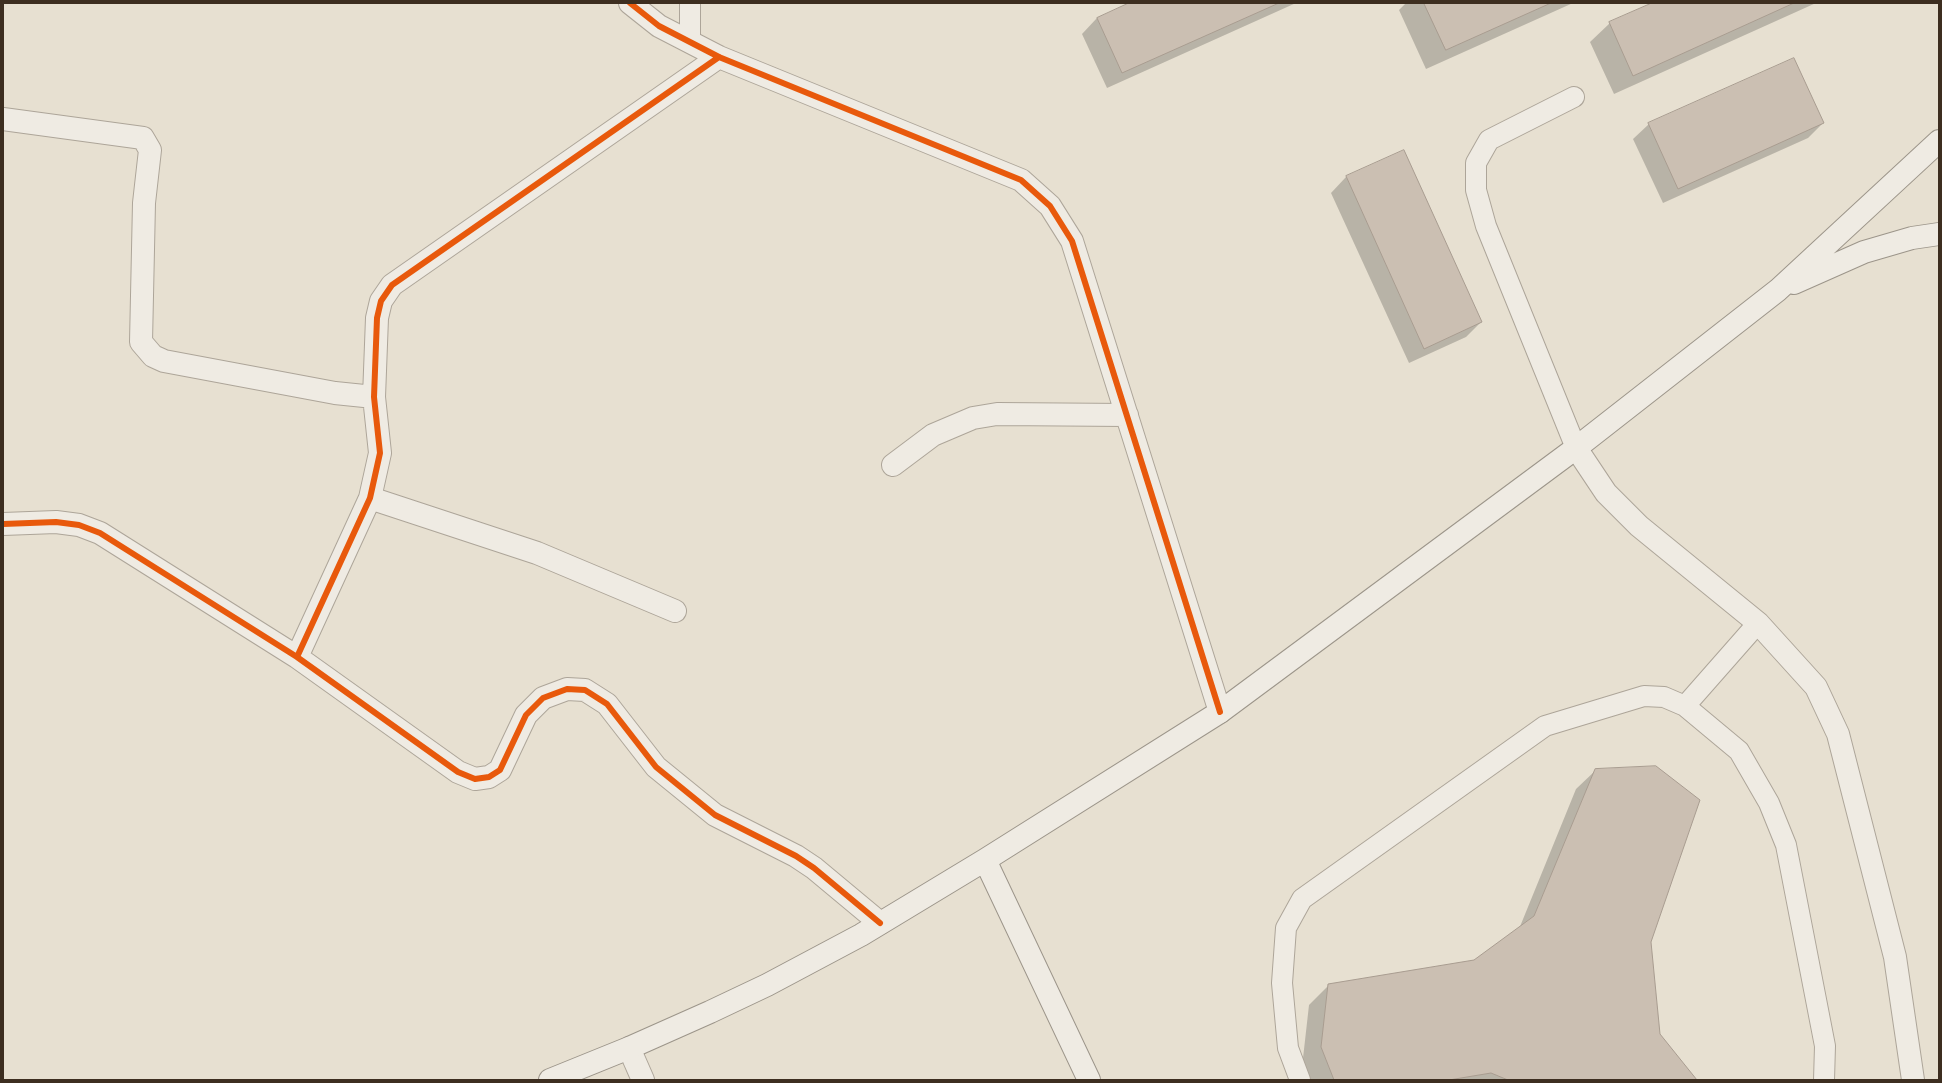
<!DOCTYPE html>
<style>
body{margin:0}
#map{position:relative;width:1942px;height:1083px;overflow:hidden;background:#e7e0d1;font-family:Merriweather,serif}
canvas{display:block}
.frame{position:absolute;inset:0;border:4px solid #3d2e20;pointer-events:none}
</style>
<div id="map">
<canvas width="1942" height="1083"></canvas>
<div class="frame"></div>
</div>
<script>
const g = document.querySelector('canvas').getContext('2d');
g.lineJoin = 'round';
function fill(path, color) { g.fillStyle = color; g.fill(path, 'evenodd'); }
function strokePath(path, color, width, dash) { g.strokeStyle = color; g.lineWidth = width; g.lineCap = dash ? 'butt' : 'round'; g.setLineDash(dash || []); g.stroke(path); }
fill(new Path2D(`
 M1132 3H1296L1107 88 1082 34 1097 18Z
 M1406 3H1573L1426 69 1399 10Z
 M1654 3H1816L1614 94 1590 42 1610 23Z
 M1823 123 1808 138 1663 203 1633 139 1649 124Z
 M1404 151 1481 322 1466 337 1409 363 1331 193 1346 177Z
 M1596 770 1650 942 1659 1034 1696 1080H1307L1302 1067 1309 1005 1329 985 1474 961 1519 929 1576 789Z`), '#0003');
const building = new Path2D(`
 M1129 3H1279L1122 73 1097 18Z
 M1424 3H1551L1446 50Z
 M1652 3H1794L1633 76 1609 22Z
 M1794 58 1824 123 1678 189 1648 123Z
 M1404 150 1482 322 1424 349 1346 176Z
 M1656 766 1700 800 1651 942 1660 1034 1697 1080H1508L1491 1073 1449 1080H1334L1321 1047 1328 984 1474 960 1534 916 1595 769Z`);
fill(building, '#cbbfb2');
strokePath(building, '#a89c90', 1);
const lane = new Path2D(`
 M690 42V3
 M1574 97 1489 140 1476 163V190L1486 226 1576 448
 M1685 706 1758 623
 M1300 1080 1288 1048 1282 983 1286 928 1302 899 1545 726 1644 696 1664 697 1685 706 1739 751 1769 803 1786 845 1825 1046 1824 1080`);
const street = new Path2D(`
 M630 3 659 26 719 57 1021 180 1050 206 1072 241 1220 712
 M3 119 143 138 150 150 144 203 141 342 153 356 164 361 335 393 374 397
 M1576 448 1606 493 1639 526 1758 623 1816 687 1838 734 1895 957 1913 1080
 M893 465 933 435 973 418 997 414 1127 415
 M370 498 537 553 675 611
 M3 524 56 522 79 525 100 533 297 657 458 772 475 779 489 777 500 770 526 715 543 698 567 689 585 690 607 704 656 767 715 815 796 856 814 868 880 923
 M297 657 370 498 380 453 374 397 377 318 381 301 392 285 719 57
 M629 1048 643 1080`);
const secondary = new Path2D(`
 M1794 283 1864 252 1912 238 1939 234
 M985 860 1089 1080
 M550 1080 629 1048 710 1012 767 985 861 935 985 860 1220 712 1576 448 1778 290 1939 141`);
strokePath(lane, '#ada599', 22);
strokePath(street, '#ada599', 24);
strokePath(secondary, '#9c958a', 24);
strokePath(lane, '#efebe3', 20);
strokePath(street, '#efebe3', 22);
strokePath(secondary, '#efebe3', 22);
strokePath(new Path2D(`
 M630 3 659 26 719 57 1021 180 1050 206 1072 241 1220 712
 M3 524 56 522 79 525 100 533 297 657 458 772 475 779 489 777 500 770 526 715 543 698 567 689 585 690 607 704 656 767 715 815 796 856 814 868 880 923
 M297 657 370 498 380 453 374 397 377 318 381 301 392 285 719 57`), '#e8590c', 6);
</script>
